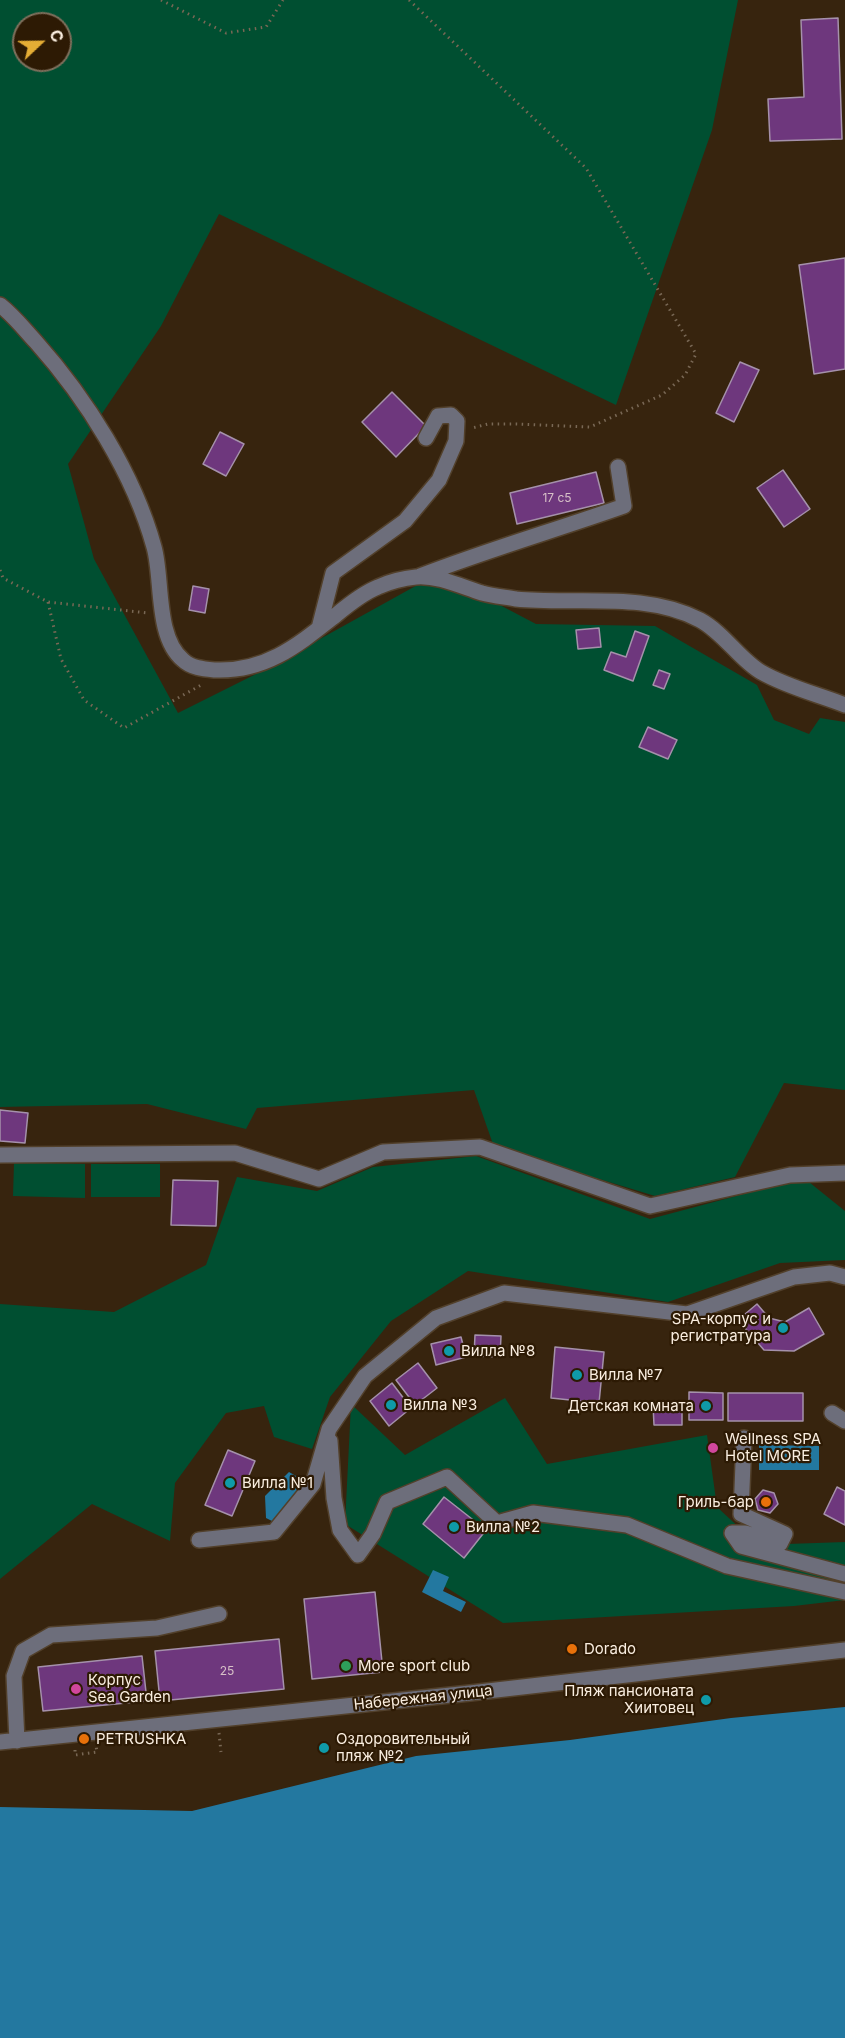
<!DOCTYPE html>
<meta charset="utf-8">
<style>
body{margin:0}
#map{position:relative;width:845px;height:2038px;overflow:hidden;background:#37240e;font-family:Inter,sans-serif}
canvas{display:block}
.north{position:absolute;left:12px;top:12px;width:60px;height:60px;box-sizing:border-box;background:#2d1a04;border:2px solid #7f6f5c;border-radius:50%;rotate:68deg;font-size:16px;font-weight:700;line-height:24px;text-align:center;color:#faeee0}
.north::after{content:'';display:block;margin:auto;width:21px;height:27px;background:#e5ad35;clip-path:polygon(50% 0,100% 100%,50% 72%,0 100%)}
</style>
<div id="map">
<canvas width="845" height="2038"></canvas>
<div class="north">С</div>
</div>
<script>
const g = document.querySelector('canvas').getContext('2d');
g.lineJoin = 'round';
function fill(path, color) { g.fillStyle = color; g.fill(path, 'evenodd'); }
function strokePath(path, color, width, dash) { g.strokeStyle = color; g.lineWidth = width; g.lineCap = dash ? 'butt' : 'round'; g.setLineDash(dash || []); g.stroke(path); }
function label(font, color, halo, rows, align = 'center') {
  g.font = font + ' Inter,sans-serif'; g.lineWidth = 4.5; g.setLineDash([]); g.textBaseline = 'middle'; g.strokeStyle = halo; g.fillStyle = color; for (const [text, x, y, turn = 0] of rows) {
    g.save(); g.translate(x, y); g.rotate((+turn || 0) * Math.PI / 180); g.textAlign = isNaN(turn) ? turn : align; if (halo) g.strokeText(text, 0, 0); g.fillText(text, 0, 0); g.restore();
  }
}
fill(new Path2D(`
 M0 0H738L712 130 616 405 219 214 161 326 68 464 94 559 178 713 264 670 439 573 536 624 655 626 757 685 774 720 809 734 820 718 845 722V1090L784 1083 735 1177 655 1196 494 1147 474 1090 257 1108 246 1129 147 1104 0 1107ZM24 24H60V60H24Z
 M476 1156 650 1219 804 1178 845 1211V1260L780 1263 668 1302 468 1271 391 1321 330 1397 312 1449 274 1437 264 1406 226 1413 175 1483 170 1541 92 1504 0 1579V1304L114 1312 206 1265 237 1177 317 1191 373 1167Z
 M14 1163 85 1164V1198L13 1196Z
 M91 1164H160V1197H91Z
 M505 1398 547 1464 707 1435 717 1507 758 1545 845 1542V1600L794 1606 503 1623 345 1524 351 1404 405 1455Z`), '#004f31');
fill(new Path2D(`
 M759 1445 819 1446V1470H759Z
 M289 1472 303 1480 286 1516 274 1522 266 1518 265 1496Z
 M433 1570 449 1577 443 1591 466 1602 461 1612 422 1592Z
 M845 1707V2038H0V1807L192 1811 416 1756 570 1740 731 1718Z`), '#2378a0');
const building = new Path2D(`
 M838 18 842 139 770 141 768 99 804 97 801 20Z
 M845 258V369L814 374 799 265Z
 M740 362 759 370 734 422 716 413Z
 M392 392 426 426 396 457 362 422Z
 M220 432 244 444 226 476 203 464Z
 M783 470 810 509 784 527 757 488Z
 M596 472 604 503 517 524 510 493Z
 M193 586 209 589 205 613 189 610Z
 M599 628 601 647 578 649 576 630Z
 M635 631 649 636 633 681 604 670 611 652 626 657Z
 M659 670 670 674 664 689 653 685Z
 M648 727 677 740 668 759 639 747Z
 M0 1110 28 1113 25 1143 0 1141Z
 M173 1180 218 1181 216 1226 171 1225Z
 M757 1304 769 1318 785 1322 809 1308 824 1334 794 1351 764 1350 738 1320Z
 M475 1335 501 1336 500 1357 474 1356Z
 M461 1337 466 1357 436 1365 431 1344Z
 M555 1347 604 1352 599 1403 551 1398Z
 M418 1363 437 1388 415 1405 396 1380Z
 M392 1383 411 1408 389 1426 370 1401Z
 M689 1392 723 1393V1420H689Z
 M728 1393H803V1421H728Z
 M653 1405H682V1425H654Z
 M228 1450 255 1461 232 1516 205 1505Z
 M837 1487 845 1491V1525L824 1514Z
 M763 1490 774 1493 778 1504 770 1513 758 1510 755 1499Z
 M444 1497 486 1530 464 1558 423 1524Z
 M375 1592 383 1672 312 1679 304 1599Z
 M279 1639 284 1689 160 1701 155 1651Z
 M142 1656 147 1701 43 1711 38 1667Z`);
fill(building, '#6e377d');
strokePath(building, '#a591ab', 1.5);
const minor = new Path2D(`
 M0 305C14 316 24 329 36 342 86 398 134 474 154 547 163 578 155 637 183 660 191 668 204 669 215 670 266 672 298 645 336 615 348 605 363 593 378 587 389 582 405 578 416 577 438 575 462 587 482 593 493 596 505 597 516 599 576 605 645 591 700 620 724 633 740 660 761 672 787 687 817 694 845 705
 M420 576C487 550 556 530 624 506L618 467
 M319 628 333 573 405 521 439 480 456 441 457 421 451 415 438 416 426 438
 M0 1155 235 1153 319 1179 383 1152 480 1147 650 1206 790 1175 845 1173
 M832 1413 845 1421
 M744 1438 741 1514 785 1534 780 1544 745 1533H732L741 1546 845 1574
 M330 1441 334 1498 340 1530 358 1555 373 1534 387 1502 447 1477 497 1523 533 1513 627 1525 727 1566 845 1592
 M199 1540 274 1532 313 1484 329 1429 365 1376 436 1318 504 1293 687 1314 794 1277 830 1273 845 1277
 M17 1741 14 1676 23 1651 51 1635 157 1628 219 1614
 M0 1742 470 1693 845 1650`);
strokePath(minor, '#52402b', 18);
strokePath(new Path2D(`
 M161 0 226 33 266 27 283 0
 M409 0 586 168 696 354 685 375 662 395 590 427 517 424H488L472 428
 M0 570 3 578 48 602 148 613
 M48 602 61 659 84 700 124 728 203 684
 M219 1733 221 1752
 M75 1750V1755L97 1752 96 1746`), '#796855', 3, [1.5, 4.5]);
strokePath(minor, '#6d6e7b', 15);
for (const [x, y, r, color] of [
 [783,1328,6,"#0f9aa8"],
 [449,1351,6,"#0f9aa8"],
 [577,1375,6,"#0f9aa8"],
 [391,1405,6,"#0f9aa8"],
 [706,1406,6,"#0f9aa8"],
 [713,1448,6,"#d1479c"],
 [230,1483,6,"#0f9aa8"],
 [766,1502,6,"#e8710a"],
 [454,1527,6,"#0f9aa8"],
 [572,1649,6,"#e8710a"],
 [346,1666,6,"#2e9e5b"],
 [76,1689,6,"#d1479c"],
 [706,1700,6,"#0f9aa8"],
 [84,1739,6,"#e8710a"],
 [324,1748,6,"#0f9aa8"]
]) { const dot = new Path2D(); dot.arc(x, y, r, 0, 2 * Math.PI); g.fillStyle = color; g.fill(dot); strokePath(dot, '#2d1a04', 2); }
label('12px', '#d7c0c7', null, [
 ["17 с5",557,498],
 ["25",227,1671]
]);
label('15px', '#faeee0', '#2d1a04', [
 ["SPA-корпус и",771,1319,"right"],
 ["регистратура",771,1336,"right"],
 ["Вилла №8",461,1351],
 ["Вилла №7",589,1375],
 ["Вилла №3",403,1405],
 ["Детская комната",694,1406,"right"],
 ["Wellness SPA",725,1439],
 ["Hotel MORE",725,1456],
 ["Вилла №1",242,1483],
 ["Гриль-бар",754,1502,"right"],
 ["Вилла №2",466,1527],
 ["Dorado",584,1649],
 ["More sport club",358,1666],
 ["Корпус",88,1680],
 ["Sea Garden",88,1697],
 ["Пляж пансионата",694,1691,"right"],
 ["Хиитовец",694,1708,"right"],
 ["PETRUSHKA",96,1739],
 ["Оздоровительный",336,1739],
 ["пляж №2",336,1756]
], 'left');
label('15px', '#faeee0', '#2d1a04', [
 ["Набережная улица",423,1698,-6]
]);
</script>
